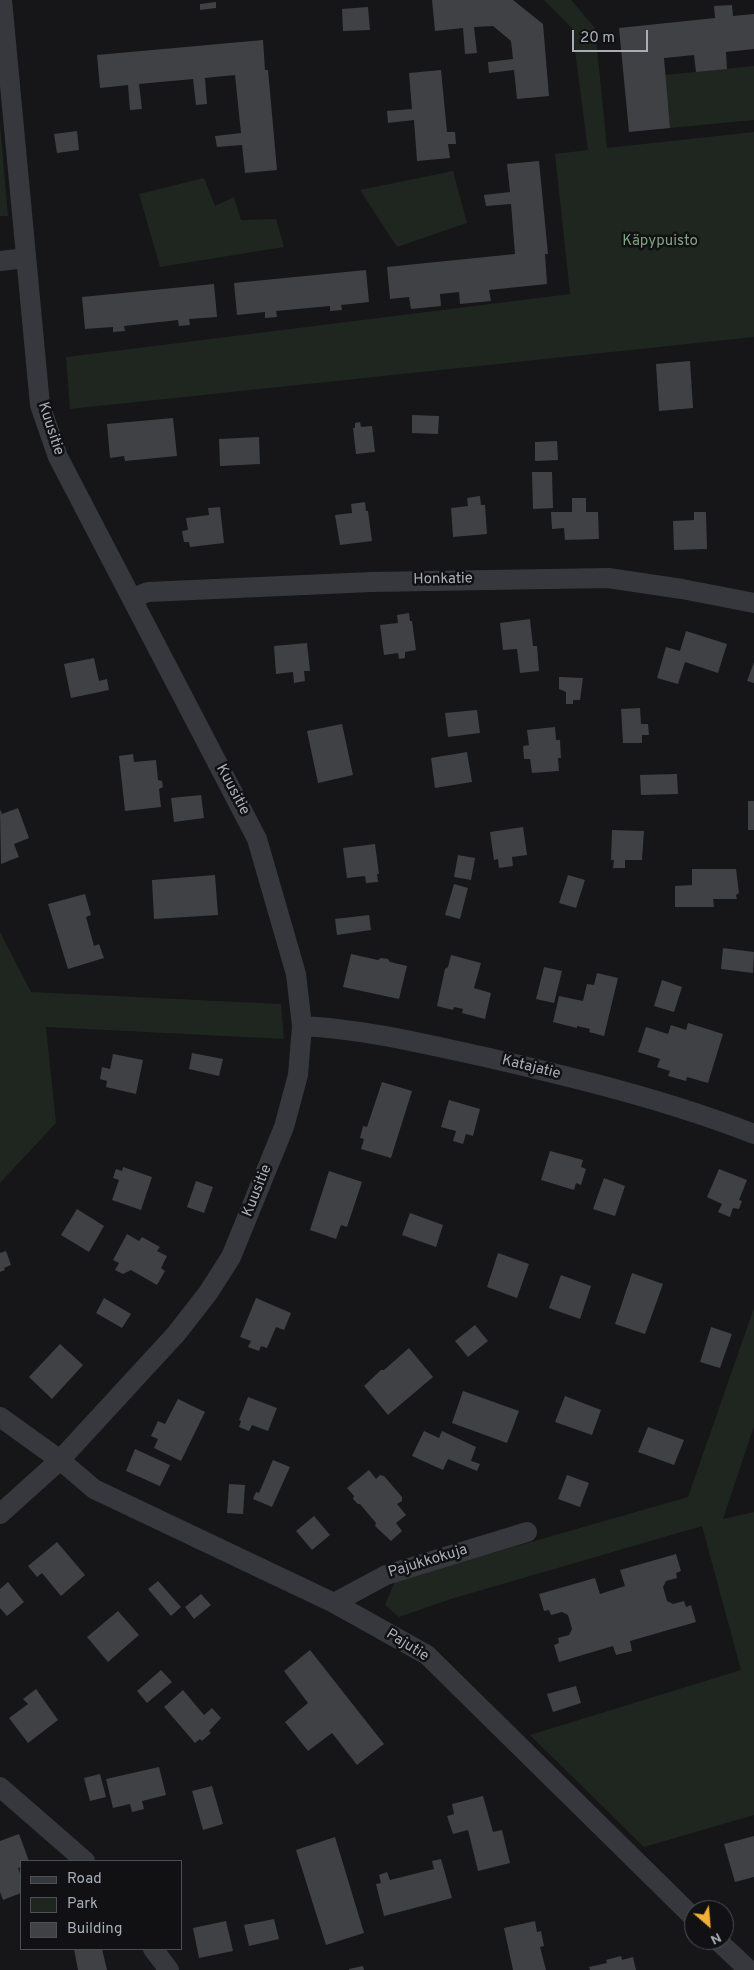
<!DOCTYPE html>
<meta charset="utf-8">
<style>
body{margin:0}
#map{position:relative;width:754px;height:1970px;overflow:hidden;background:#161618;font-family:Overpass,sans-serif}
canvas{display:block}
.legend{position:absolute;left:20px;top:1860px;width:162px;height:90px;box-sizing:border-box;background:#111113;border:1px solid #4d4f55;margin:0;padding:6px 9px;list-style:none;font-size:15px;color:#a8adb8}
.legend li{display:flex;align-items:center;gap:10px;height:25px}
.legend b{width:25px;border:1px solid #4d4f55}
.north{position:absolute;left:684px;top:1900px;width:50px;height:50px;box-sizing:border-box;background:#111113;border:1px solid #4d4f55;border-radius:50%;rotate:153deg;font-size:14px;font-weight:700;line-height:20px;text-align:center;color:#a8adb8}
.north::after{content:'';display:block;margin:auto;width:18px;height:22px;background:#f2b134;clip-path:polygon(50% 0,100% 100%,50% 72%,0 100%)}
.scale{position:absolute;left:572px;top:30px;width:76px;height:22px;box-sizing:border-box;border:2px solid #a8adb8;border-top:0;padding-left:6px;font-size:15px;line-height:18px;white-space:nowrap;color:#a8adb8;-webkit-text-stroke:4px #111113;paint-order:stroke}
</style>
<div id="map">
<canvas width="754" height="1970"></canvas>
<ul class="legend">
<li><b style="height:6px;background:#37383d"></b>Road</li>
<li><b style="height:14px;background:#1e261f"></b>Park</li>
<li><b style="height:14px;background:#404145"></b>Building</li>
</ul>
<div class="north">N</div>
<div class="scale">20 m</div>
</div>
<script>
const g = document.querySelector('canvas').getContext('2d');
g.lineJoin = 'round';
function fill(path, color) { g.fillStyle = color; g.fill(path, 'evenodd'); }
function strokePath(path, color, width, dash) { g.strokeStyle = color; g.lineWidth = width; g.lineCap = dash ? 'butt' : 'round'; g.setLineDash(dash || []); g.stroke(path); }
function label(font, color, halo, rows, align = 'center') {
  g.font = font + ' Overpass,sans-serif'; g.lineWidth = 5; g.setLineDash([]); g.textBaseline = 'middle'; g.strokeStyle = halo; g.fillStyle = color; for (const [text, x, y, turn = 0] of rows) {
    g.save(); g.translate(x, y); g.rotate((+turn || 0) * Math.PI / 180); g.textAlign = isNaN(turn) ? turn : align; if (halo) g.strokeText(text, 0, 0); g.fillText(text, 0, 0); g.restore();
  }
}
fill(new Path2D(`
 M544 0H571L595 28 607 148 754 132V337L70 409 66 357 570 294 555 154 588 150 572 28Z
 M754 66V120L670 128 665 75Z
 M0 123 8 216H0Z
 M453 171 467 223 397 247 360 190Z
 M204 178 215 206 234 197 241 220 276 219 284 247 160 267 139 194Z
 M0 932 31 992 281 1004 284 1039 46 1027 56 1123 0 1183Z
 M754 1308V1426L723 1519 754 1512V1815L644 1847 530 1735 741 1670 702 1526 451 1599 399 1617 385 1605 395 1581 688 1497Z`), '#1e261f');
fill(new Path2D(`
 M432 0H513L543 24 549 96 517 99 514 70 489 73 488 62 513 59 511 41 493 26 474 27 477 53 465 54 463 28 435 31Z
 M216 2V8L200 10V4Z
 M732 5 733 16 754 14V49L726 52 727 69 696 72 694 55 664 58 670 128 629 132 619 28 715 18 714 6Z
 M368 7 370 30 343 31 342 9Z
 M263 40 265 70H268L277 170 245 173 242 145 217 147 215 136 241 133 235 75 205 78 207 104 196 105 193 79 139 84 142 109 130 110 128 85 100 88 97 55Z
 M441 70 447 132H455L456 144H448L450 158 417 161 414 120 388 123 387 111 412 109 409 73Z
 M77 131 79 150 57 153 54 134Z
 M539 161 548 254H545L547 284 489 290 491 301 460 304 459 292 440 294 441 306 411 309 409 297 390 299 387 267 515 254 511 204 486 206 484 195 510 192 507 164Z
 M366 270 369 302 341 305 342 310 330 311V306L276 311 277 317 265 318V312L237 315 234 283Z
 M214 284 217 317 189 319 190 325 179 326 178 320 124 326 125 331 113 332V327L85 329 82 297Z
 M690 361 693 408 659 411 656 364Z
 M412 415 439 416 438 434 412 433Z
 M173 418 177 456 125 461 124 456 110 458 107 424Z
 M360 422 361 427 372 426 375 452 356 454 353 428H355V423Z
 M259 437 260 464 220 466 219 439Z
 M557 441 558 460 535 461V442Z
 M532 472H552L553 508 533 509Z
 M480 496 481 505H485L487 534 453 537 451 508 468 506 467 498Z
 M572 498H586V512H598L599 539 565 540 564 528 552 529 551 512H572Z
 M365 502 366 511H368L372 541 340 545 335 515 352 513 351 504Z
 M220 507 224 543 190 547 189 542H184L182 531 188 530 186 518 209 515 208 508Z
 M694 512H706L707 549 674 550 673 521 694 520Z
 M409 613 410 621H412L416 650 405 652V658L399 659 398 653 384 655 380 625 398 623 397 615Z
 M530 619 533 646H537L539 671 520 673 517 649 503 650 500 623Z
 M686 631 727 644 718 673 685 662 678 684 657 678 666 647 680 651Z
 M307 643 310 671H304L305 681 294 683 293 672 276 674 274 646Z
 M94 658 99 681 107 679 109 690 71 698 64 664Z
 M754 662V683L747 681Z
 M559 677 583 678 580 700H573V704H566V692L559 689Z
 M640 708 641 724H648L649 735H642V743H623L621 709Z
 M477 710 480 733 448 737 445 713Z
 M342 724 353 775 318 783 307 731Z
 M555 727 556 740H560L561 758H558L559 771 532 773 530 759H524L523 746 529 745 527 730Z
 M467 752 472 782 435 788 431 758Z
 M133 754 134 762 156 760 158 780 162 781 163 787 159 789 161 807 125 811 119 756Z
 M677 774 678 794 641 795 640 775Z
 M201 795 204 818 174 822 171 798Z
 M748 801H754V830H748Z
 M18 808 29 838 14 844 19 857 1 864 0 809 2 814Z
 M523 827 527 855 512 857 513 866 499 868 498 859 494 860 490 832Z
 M612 830 644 831 642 860H625V868H613L614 860H611Z
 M375 844 379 874H377L378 882 366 883 365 876 347 878 343 848Z
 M458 855 475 858 471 880 454 877Z
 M692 869H736L739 893 736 895 737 899H713L714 907H675V886L692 885Z
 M215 875 218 915 154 919 152 880Z
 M568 875 585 880 576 908 559 903Z
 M454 884 468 888 460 919 445 915Z
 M85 894 91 915 86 917 94 946 99 944 104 958 68 969 48 904Z
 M369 915 371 930 337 935 335 919Z
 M723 948 754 952 753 973 721 969Z
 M351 954 378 960 381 958 388 959 390 962 407 966 399 999 343 987Z
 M451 955 481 963 474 988 491 993 485 1019 462 1013 463 1009 454 1007 453 1010 437 1006 445 969 448 967Z
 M544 967 562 971 554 1003 536 999Z
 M597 973 618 978 604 1036 589 1032 590 1029 577 1026V1028L553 1022 559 996 583 1001 587 984 594 985Z
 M662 980 682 987 674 1012 654 1006Z
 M688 1023 723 1034 708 1083 687 1077 686 1081 668 1076 670 1071 657 1067 660 1059 638 1052 646 1027 668 1034 671 1025 686 1030Z
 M192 1053 223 1059 219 1076 189 1069Z
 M113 1054 143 1060 136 1094 106 1087 107 1081 100 1079 102 1067 110 1069Z
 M382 1082 412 1091 391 1158 361 1149 364 1139 360 1138 363 1126 367 1127Z
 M449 1100 480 1109 473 1136 466 1134 463 1144 453 1141 456 1131 441 1127Z
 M550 1151 583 1160 581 1167 586 1169 581 1185 576 1183 574 1190 541 1180Z
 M123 1167 152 1177 141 1210 112 1200 119 1180 113 1178 116 1169 122 1171Z
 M719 1169 747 1180 739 1200 742 1201 739 1209 733 1208 730 1217 718 1212 722 1204 707 1197Z
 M329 1171 362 1182 347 1227 341 1225 336 1239 310 1230Z
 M604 1178 625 1186 615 1216 593 1209Z
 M196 1181 213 1187 204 1213 187 1207Z
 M77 1209 104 1226 89 1252 61 1235Z
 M410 1213 443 1225 436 1247 402 1235Z
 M127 1234 139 1241 142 1237 160 1247 157 1251 167 1256 161 1268 165 1271 157 1285 131 1270 123 1274 115 1270 119 1263 113 1260Z
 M6 1251 11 1265 4 1268 5 1270 0 1272V1253Z
 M498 1253 529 1264 517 1298 487 1287Z
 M632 1273 663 1284 645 1334 615 1324Z
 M561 1275 591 1286 580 1319 549 1308Z
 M104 1298 131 1314 122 1328 96 1313Z
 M256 1298 291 1313 284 1330 276 1327 267 1348 261 1346 259 1351 248 1347 251 1341 240 1337Z
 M475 1325 488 1341 468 1357 455 1341Z
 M711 1327 732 1334 720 1368 700 1362Z
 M60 1344 83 1365 52 1399 29 1377Z
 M409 1348 433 1377 388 1415 364 1386 381 1370H384Z
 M463 1391 519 1411 507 1443 452 1423Z
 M565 1396 601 1410 592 1435 555 1422Z
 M248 1397 277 1408 268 1431 252 1425 249 1431 239 1427 241 1421 239 1420Z
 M178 1399 205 1412 181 1461 154 1448 158 1439 151 1436 158 1421 165 1424Z
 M648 1427 684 1440 674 1465 638 1452Z
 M424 1431 439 1438 442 1431 476 1447 471 1461 480 1464 477 1471 448 1459 443 1470 412 1456Z
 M135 1449 170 1465 160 1486 126 1471Z
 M273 1460 290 1467 272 1507 253 1499 256 1492 259 1493Z
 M369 1470 376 1479 380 1475 384 1476 402 1497V1501L397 1504 406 1515 396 1523 402 1531 391 1541 375 1526 376 1523 360 1504H358L353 1499 354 1496 347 1488Z
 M567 1475 589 1483 580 1507 558 1499Z
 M229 1484 245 1485 243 1514 227 1513Z
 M314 1516 330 1535 312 1550 296 1531Z
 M57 1542 85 1575 61 1596 42 1573 37 1577 28 1566Z
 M676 1554 681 1571 676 1573 677 1578 666 1581 663 1587 667 1601 673 1604 684 1601 686 1607 691 1605 696 1622 630 1641 632 1651 616 1655 613 1646 559 1662 554 1645 559 1643 558 1638 569 1635 572 1629 568 1615 562 1612 551 1615 549 1610 544 1611 539 1594 595 1578 600 1594 625 1586 620 1570Z
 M158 1581 181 1607 171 1616 148 1589Z
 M8 1582 24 1602 7 1616 0 1608V1589Z
 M201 1594 211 1605 194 1619 185 1607Z
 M118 1611 139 1635 108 1662 87 1637Z
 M310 1650 384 1744 357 1765 332 1733 308 1751 285 1722 308 1703 284 1671Z
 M161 1670 172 1682 147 1703 137 1691Z
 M576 1686 581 1703 553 1712 547 1694Z
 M36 1689 58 1720 28 1743 9 1718 28 1704 23 1699Z
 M183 1690 204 1715 212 1708 221 1718 209 1731 211 1733 202 1741 200 1739 195 1743 164 1707Z
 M159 1767 166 1795 142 1801 144 1809 132 1812 130 1804 113 1808 106 1779Z
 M100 1774 106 1797 90 1801 84 1778Z
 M212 1786 223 1824 203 1830 192 1791Z
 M483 1796 493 1832 502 1830 510 1863 478 1871 468 1830 453 1834 447 1816 454 1814 452 1804Z
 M19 1834 29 1861H21V1867L18 1868 21 1876V1893L3 1900 0 1892V1841Z
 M754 1836V1877L735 1882 724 1844Z
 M335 1837 364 1933 326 1945 296 1850Z
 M441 1859 452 1898 384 1916 376 1884 381 1883 379 1875 387 1872 390 1880 434 1869 432 1861Z
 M274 1919 279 1939 249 1946 244 1925Z
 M226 1921 233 1951 199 1958 193 1928Z
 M535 1921 537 1932 541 1931 544 1946 540 1947 546 1970H513L504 1928Z
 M74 1949H102L107 1970H78Z
 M621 1956 622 1960 633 1957 636 1970H590L589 1967 607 1963 606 1960Z
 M363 1966 364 1970H349V1969Z`), '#404145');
strokePath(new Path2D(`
 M0 261 26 258
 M132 598 148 592 371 582 608 578 682 589 754 603
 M302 1026C364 1029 425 1044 485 1057 576 1078 667 1100 754 1134
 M0 1417 60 1460 94 1489 334 1603 427 1655 694 1918
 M0 1514 60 1460 176 1334 208 1293 231 1257 284 1127 298 1075 302 1026 296 974 257 839 58 457 40 405 2 0
 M334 1603 386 1575 527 1532
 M0 1787 85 1861
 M717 1940 749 1970
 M153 1949 169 1970`), '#37383d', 20);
label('15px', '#7fa381', '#111113', [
 ["Käpypuisto",660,242]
]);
label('15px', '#a8adb8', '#111113', [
 ["Kuusitie",50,429,72],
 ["Honkatie",443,580,-1],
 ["Kuusitie",232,790,62],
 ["Katajatie",531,1068,14],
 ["Kuusitie",258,1191,-68],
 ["Pajukkokuja",428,1562,-17],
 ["Pajutie",407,1646,32]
]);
</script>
